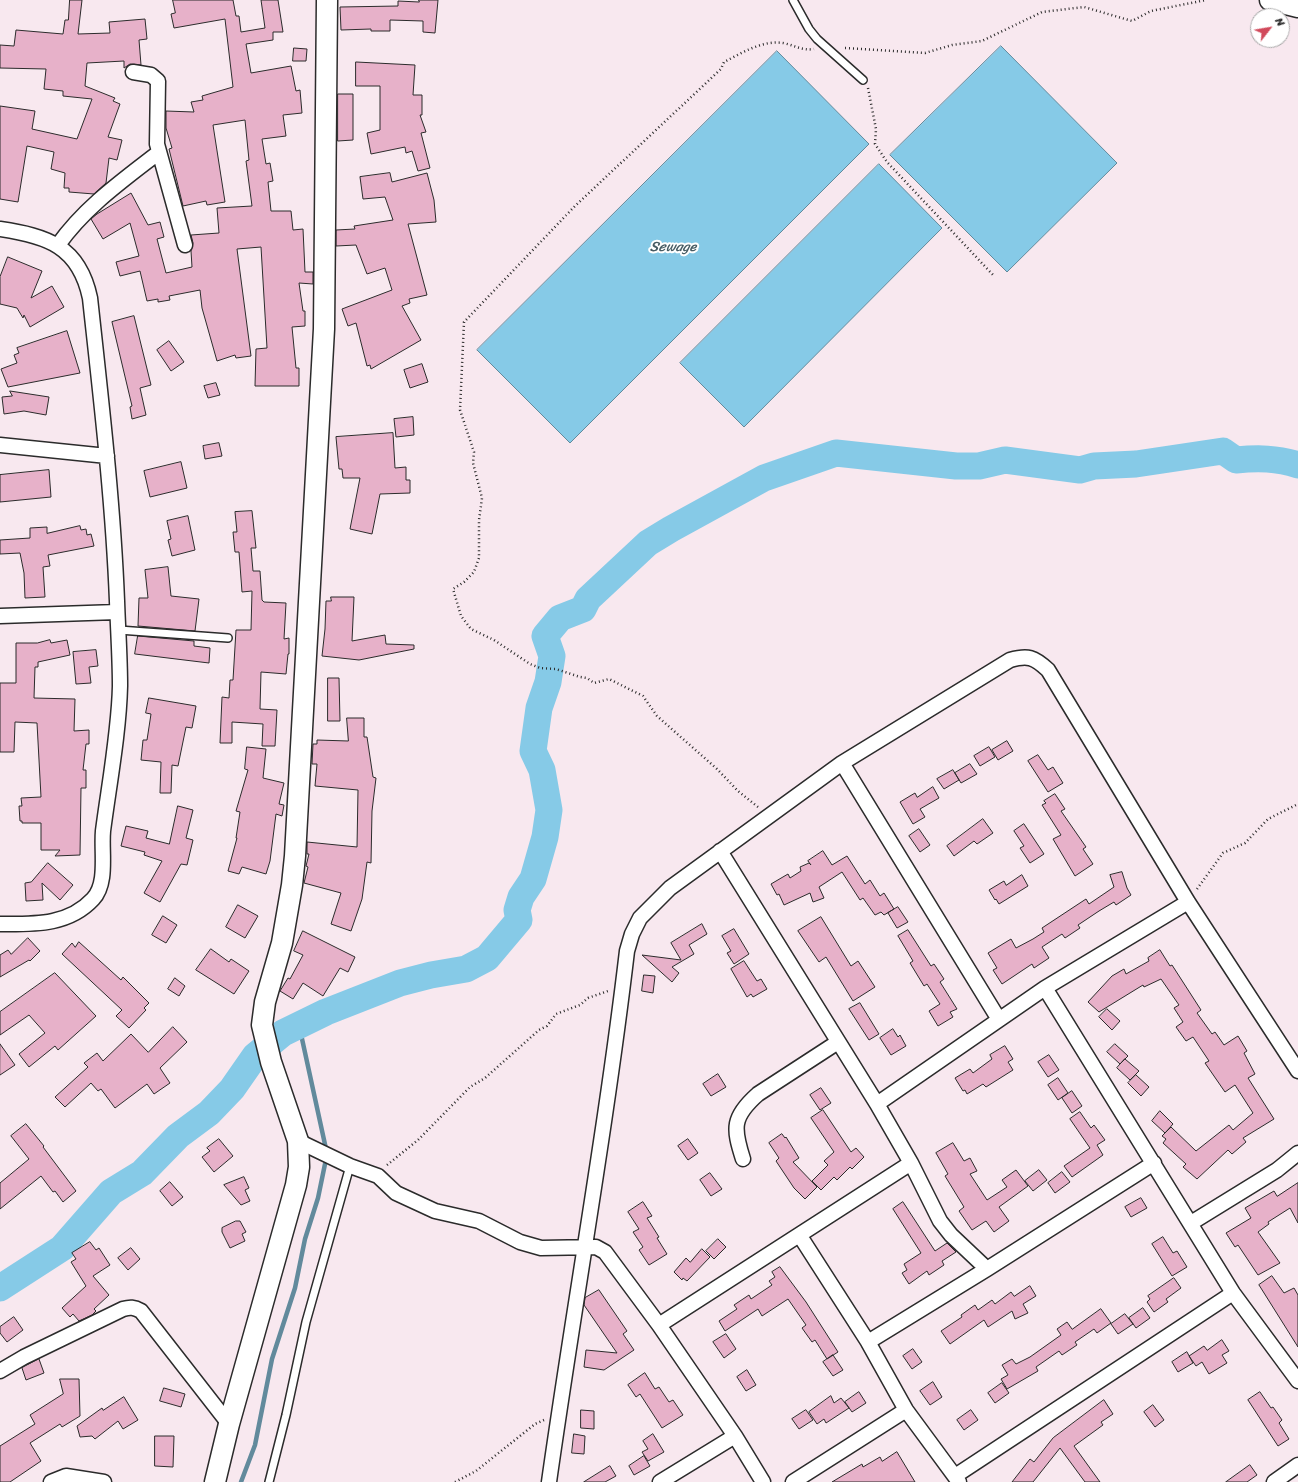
<!DOCTYPE html>
<style>
body{margin:0}
#map{position:relative;width:1298px;height:1482px;overflow:hidden;background:#f8e8ef;font-family:Sriracha,sans-serif}
canvas{display:block}
.north{position:absolute;left:1250px;top:8px;width:40px;height:40px;box-sizing:border-box;background:#fff;border:1px solid #aaa;border-radius:50%;rotate:59deg;font-size:11px;font-weight:700;line-height:16px;text-align:center;color:#2b2b2b}
.north::after{content:'';display:block;margin:auto;width:14px;height:18px;background:#d1495b;clip-path:polygon(50% 0,100% 100%,50% 72%,0 100%)}
</style>
<div id="map">
<canvas width="1298" height="1482"></canvas>
<div class="north">N</div>
</div>
<script>
const g = document.querySelector('canvas').getContext('2d');
g.lineJoin = 'round';
function fill(path, color) { g.fillStyle = color; g.fill(path, 'evenodd'); }
function strokePath(path, color, width, dash) { g.strokeStyle = color; g.lineWidth = width; g.lineCap = dash ? 'butt' : 'round'; g.setLineDash(dash || []); g.stroke(path); }
function label(font, color, halo, rows, align = 'center') {
  g.font = font + ' Sriracha,sans-serif'; g.lineWidth = 4; g.setLineDash([]); g.textBaseline = 'middle'; g.strokeStyle = halo; g.fillStyle = color; for (const [text, x, y, turn = 0] of rows) {
    g.save(); g.translate(x, y); g.rotate((+turn || 0) * Math.PI / 180); g.textAlign = isNaN(turn) ? turn : align; if (halo) g.strokeText(text, 0, 0); g.fillText(text, 0, 0); g.restore();
  }
}
const water = new Path2D(`
 M1001 46 1117 163 1007 272 890 155Z
 M777 51 869 144 570 443 477 350Z
 M879 164 942 228 744 427 680 363Z`);
fill(water, '#86cae7');
strokePath(water, '#628a9c', 1);
strokePath(new Path2D(`
 M299 1025 326 1149
 M241 1482 255 1445 272 1359 295 1288 305 1239 318 1198 325 1164`), '#628a9c', 4.5);
strokePath(new Path2D(`
 M0 1288 62 1248 111 1192 142 1173 178 1136 209 1113 232 1089 255 1056 283 1033 326 1012 400 983 431 975 466 969 487 958 519 920 517 910 521 897 533 879 545 837 549 810 542 770 533 751 539 708 548 682 552 656 545 636 560 618 583 609 588 599 648 543 671 529 764 478 836 453 956 466H979L1005 460 1080 470 1094 466 1136 464 1223 451 1236 460C1258 458 1277 458 1298 465`), '#86cae7', 27);
const building = new Path2D(`
 M70 0H82L78 34 110 33 109 22 145 19 147 39 139 40 141 65 130 64 124 68V61L87 63 85 86 115 98 113 101 120 104 108 137 122 140 117 160 109 158 106 183 94 194 69 192V188H64L65 173 51 169 54 152 27 146 18 202 0 199V106L35 111 32 129 77 139 92 99 63 96V91L44 89 46 69 0 68V45L14 46 16 30 63 34 65 20H68Z
 M173 0H233L236 16H239L241 32 265 28 261 0H278L283 32H273V40L246 44 251 73 291 66 296 91 300 90 302 113 283 115 286 136 262 139 266 164 270 163 273 181 268 182 271 211H291L293 230 303 229 305 272H313V284L299 283 303 311H305V326L292 327 296 368H299V386H255L256 349 267 348 261 247 237 249 251 356 236 358 235 355 217 361 202 308 200 290 169 296 170 300 158 302V299L147 301 140 271 120 276 116 262 139 256 130 223 103 239 91 219 97 214 131 193 148 225 160 222 164 237 157 239 166 273 192 267 191 251 193 243 191 235 219 233 217 208 252 206 246 161 249 160 245 120 213 125 225 202 207 205 206 201 183 206 169 149 172 148 166 128V111L194 112 191 102 203 100 202 96 233 87 225 19 174 28 171 14 175 13Z
 M419 0H438L435 33 423 32V21L390 20V31H371V29L341 30 340 7 398 6V1L419 2Z
 M294 48 307 49 306 61H293Z
 M356 62 415 65 413 95H422V115H420L426 132 421 133 430 168 418 171 412 151 406 153 405 147 371 154 367 133 380 130V86H356Z
 M338 94H353V140L338 141Z
 M390 173 392 182 427 173 434 200 436 222 408 224 427 295 409 299 410 303 402 306 421 340 371 369 370 365 367 366 356 323 348 326 342 309 392 290 385 268 367 274 356 245 336 246V230L355 229 354 226 393 220 385 197 363 199 360 177Z
 M8 257 42 271 31 298 52 286 64 307 30 327 24 315 23 318 17 308 0 304V277Z
 M134 316 151 385 140 388 146 415 132 419 130 407 132 406 112 322Z
 M67 331 80 373 8 387 1 369 17 363 14 355 19 353 17 348Z
 M169 341 184 362 171 371 157 350Z
 M422 364 428 382 410 388 404 370Z
 M216 383 220 395 208 398 204 386Z
 M10 391 49 397 46 415 24 411 4 414 2 397 12 396Z
 M413 417 414 435 396 437 394 419Z
 M393 433 395 468 406 467V480H410V493L380 494 372 534 350 529 360 478H343L342 469H339L336 437Z
 M219 443 222 456 205 459 203 446Z
 M181 462 187 488 150 497 144 471Z
 M49 470 51 497 0 502V475Z
 M252 511 256 548H251L253 571H260L262 600 264 602 286 603 284 639 289 638V654H288L286 674 261 672 260 709 277 710 275 746H262L263 724 232 722V743H220L222 697 229 698 230 680H233L236 630H251L252 591 242 592 239 552H235L233 532H237L235 512Z
 M188 516 195 550 172 556 168 540 171 539 167 521Z
 M80 526 81 530 86 529 87 535 91 534 94 546 48 555 50 566 43 567 45 597 25 598 24 573 20 553 0 554V540L30 538V528L47 527V533Z
 M168 567 171 596 199 599 195 631 138 626 139 598H148L145 570Z
 M331 597H354L352 641 385 635 386 644 414 645V649L359 660 322 656 325 629 326 601H331Z
 M138 636 194 641V646L210 648 209 663 135 654Z
 M50 640 51 643 67 640 70 655 38 662V667H35L34 698 75 699 74 731 89 730V744H86L83 770H86V788H81L80 855 55 856 60 850H41V823H22V821H20L19 806H22L21 798 41 797 37 723 15 722 14 752H0V683H16V643H37Z
 M96 650 98 666 89 667 91 683 76 684 73 652Z
 M328 678H339L340 721H328Z
 M149 698 196 706 192 728 186 727 178 766 172 765 171 793H160L161 762 141 760 143 740H147L151 714 146 713Z
 M347 718H364V737H367L373 777 376 778 372 811 371 863 367 862 362 899 351 931 331 924 341 893 304 883 308 867 306 866 309 854H307V842L357 847 358 790 315 786 317 764H312L313 744H317V740L348 741Z
 M1007 741 1013 751 998 760 992 750Z
 M247 747 266 749 263 778 284 783 279 804 284 805 282 816 276 814 270 861 266 874 242 867 239 874 228 871 237 838H236L240 812 236 811 248 770 245 769Z
 M989 747 995 757 980 766 974 756Z
 M1038 755 1048 770 1053 767 1063 783 1048 792 1028 761Z
 M970 764 977 774 961 783 955 773Z
 M953 770 959 780 944 789 937 779Z
 M933 787 939 798 920 809 925 817 913 824 900 802 915 793 917 797Z
 M1055 794 1065 809 1061 811 1086 847 1083 849 1093 864 1075 876 1053 839 1061 835 1042 805 1046 803 1044 801Z
 M178 806 193 810 186 838 193 840 187 865 181 864 160 902 144 893 162 861 144 855 145 852 121 846 126 826 148 831 146 838 169 844Z
 M983 819 993 833 977 844 974 841 954 856 947 846Z
 M1024 824 1044 854 1030 863 1020 848 1024 846 1014 831Z
 M919 829 930 845 920 852 909 836Z
 M823 851 832 865 847 856 865 884 870 880 880 896 884 893 894 909 884 915 881 912 875 915 863 898 860 900 842 872 819 887 824 898 813 902 810 893 784 905 779 894 777 895 771 884 788 874 790 878 801 871 800 867 809 863 811 865 808 861Z
 M48 863 73 885 60 900 42 883 43 900 26 901 25 883 31 882Z
 M1122 872 1127 888 1131 895 1116 905 1114 902 1099 911 1078 925 1080 928 1065 938 1062 934 1042 947 1049 958 1034 968 1032 964 1002 984 993 970 997 968 988 953 1011 939 1016 948 1033 939 1044 932 1042 928 1086 899 1089 904 1114 887 1110 875Z
 M1022 875 1028 886 999 904 996 899 995 900 989 890 1004 881 1006 885Z
 M238 905 258 916 245 938 226 927Z
 M898 907 908 922 897 928 888 913Z
 M163 916 177 925 166 943 152 935Z
 M821 917 851 966 858 961 875 987 853 1001 826 957 819 962 798 931Z
 M702 924 707 934 689 945 694 954 672 967 679 973 672 982 642 955 681 960 671 943Z
 M734 929 749 954 734 964 727 953 731 951 722 936Z
 M908 930 931 966 934 964 944 979 940 982 957 1009 950 1012 953 1017 938 1026 929 1011 940 1004 927 984 924 986 910 963 913 961 898 936Z
 M303 931 355 957 348 972 340 968 323 996 303 983 293 999 280 991 288 978 290 979 303 955 294 951Z
 M28 938 40 951 30 961 29 960 0 977V955L8 950 11 954Z
 M79 942 121 980 123 977 149 1003 144 1008 146 1010 129 1028 116 1016 122 1010 62 954 72 943 75 947Z
 M211 949 229 962 231 959 249 971 234 994 196 970Z
 M1160 950 1170 966 1172 965 1201 1010 1197 1013 1212 1034 1215 1032 1224 1045 1238 1036 1247 1051 1244 1053 1255 1074 1248 1078 1274 1119 1243 1138 1246 1142 1232 1154 1228 1150 1197 1179 1183 1167 1186 1164 1163 1143 1166 1139 1162 1136 1171 1127 1196 1151 1229 1125 1233 1130 1253 1113 1235 1085 1225 1092 1205 1063 1209 1061 1193 1037 1186 1041 1176 1027 1183 1022 1174 1008 1179 1005 1161 979 1144 987 1143 985 1099 1012 1088 1002 1112 976 1124 969 1126 974 1149 961 1148 958Z
 M744 961 757 981 761 979 767 989 753 997 751 994 747 997 731 969Z
 M55 973 96 1016 58 1050 55 1046 29 1067 19 1054 45 1033 29 1015 0 1035V1012Z
 M644 975 655 976 653 993 642 991Z
 M175 978 185 986 179 996 168 989Z
 M860 1003 879 1034 869 1040 849 1009Z
 M1107 1009 1120 1021 1112 1030 1099 1017Z
 M173 1027 187 1042 160 1068 170 1083 154 1094 147 1084 115 1108 101 1089 98 1091 91 1083 65 1107 55 1097 88 1067 84 1063 97 1053 103 1061 131 1034 148 1052Z
 M893 1029 898 1037 900 1035 906 1046 891 1055 880 1038Z
 M0 1044 15 1065 0 1075Z
 M1115 1044 1128 1056 1120 1064 1107 1052Z
 M1005 1046 1013 1059 1008 1062 1013 1070 986 1087 983 1084 967 1094 965 1090 963 1091 955 1078 970 1069 973 1073 992 1059 990 1055Z
 M1049 1055 1059 1070 1048 1077 1038 1062Z
 M1125 1059 1139 1071 1130 1080 1117 1068Z
 M718 1074 726 1087 711 1096 703 1084Z
 M1136 1075 1149 1087 1141 1096 1128 1083Z
 M1058 1078 1068 1093 1058 1100 1048 1085Z
 M821 1088 831 1103 820 1110 810 1095Z
 M1072 1091 1082 1106 1072 1113 1062 1098Z
 M823 1110 851 1152 856 1148 864 1157 852 1169 850 1167 837 1180 834 1177 821 1190 812 1181 828 1165 824 1161 834 1152 811 1118Z
 M1160 1111 1173 1124 1165 1133 1152 1121Z
 M1080 1112 1091 1128 1094 1125 1105 1140 1097 1145 1103 1155 1072 1177 1064 1166 1090 1148 1070 1119Z
 M26 1124 44 1146 43 1147 76 1191 63 1202 55 1191 53 1192 41 1176 0 1209V1183L29 1159 11 1136Z
 M782 1134 785 1138 786 1137 799 1158 793 1162 817 1187 805 1199 794 1188 776 1161 779 1158 769 1143Z
 M219 1139 233 1156 214 1172 202 1157 210 1151 207 1148Z
 M688 1139 698 1153 688 1160 678 1146Z
 M953 1143 964 1161 970 1158 977 1171 970 1174 987 1200 1007 1187 1002 1180 1016 1170 1028 1186 999 1207 1009 1221 994 1232 986 1221 972 1230 959 1211 964 1207 945 1176 948 1174 936 1153Z
 M1039 1170 1047 1180 1033 1191 1025 1181Z
 M1062 1172 1070 1182 1055 1193 1048 1183Z
 M710 1173 722 1189 711 1196 700 1180Z
 M244 1177 249 1188 245 1190 250 1201 241 1205 224 1185Z
 M170 1182 183 1197 172 1206 160 1191Z
 M1298 1183V1223L1290 1208 1268 1222 1269 1224 1258 1232 1280 1263 1258 1275 1238 1245 1235 1247 1226 1233 1251 1218 1245 1208 1274 1191 1277 1196Z
 M1141 1198 1147 1208 1131 1217 1125 1207Z
 M643 1202 652 1216 647 1218 659 1237 657 1238 667 1254 649 1265 639 1250 643 1247 633 1232 639 1229 628 1212Z
 M903 1202 935 1251 947 1243 956 1252 942 1261 944 1265 929 1275 927 1271 909 1284 902 1273 907 1270 904 1264 921 1253 893 1209Z
 M236 1221H240L246 1232 242 1234 245 1241 230 1248 222 1232V1228Z
 M1163 1237 1173 1253 1177 1251 1187 1267 1172 1276 1152 1244Z
 M718 1239 726 1247 714 1259 706 1251Z
 M90 1242 96 1250 99 1248 110 1265 93 1276 109 1295 94 1309 96 1311 92 1315 79 1321 73 1314 70 1317 62 1308 86 1286 71 1262 76 1259 72 1253Z
 M131 1248 140 1259 128 1270 118 1258Z
 M702 1249 710 1257 687 1281 683 1278 682 1280 674 1272 686 1258 690 1262Z
 M780 1267 806 1302 838 1352 827 1359 815 1340 812 1342 802 1328 806 1325 788 1299 762 1316 758 1309 725 1331 719 1321 737 1309 734 1305 749 1295 751 1299 772 1285 769 1281 775 1277 772 1272Z
 M1272 1276 1284 1293 1294 1288 1298 1295V1347L1259 1285Z
 M1174 1278 1181 1288 1166 1299 1168 1302 1154 1312 1147 1302 1150 1299 1148 1296Z
 M1030 1286 1036 1296 1023 1304 1028 1313 1015 1319 1012 1311 988 1327 984 1320 950 1344 941 1331 962 1317 961 1315 975 1305 978 1310 992 1300 995 1304 1011 1292 1014 1296Z
 M599 1290 627 1331 623 1334 634 1350 604 1370 584 1367 586 1350 617 1353 584 1305 585 1298Z
 M1143 1308 1150 1318 1136 1328 1129 1318Z
 M1101 1309 1111 1323 1097 1333 1094 1329 1075 1342 1077 1345 1062 1355 1059 1351 1036 1367 1038 1371 1007 1389 1001 1379 1008 1375 1002 1365 1012 1359 1016 1364 1030 1357 1061 1335 1057 1329 1067 1322 1072 1329Z
 M1125 1314 1133 1324 1118 1334 1111 1324Z
 M14 1317 23 1330 7 1342 0 1333V1327Z
 M726 1334 736 1349 724 1358 713 1342Z
 M1222 1340 1229 1351 1222 1355 1227 1363 1209 1374 1202 1362 1196 1366 1189 1356 1204 1346 1207 1350Z
 M913 1349 922 1362 912 1369 903 1356Z
 M1187 1352 1193 1363 1178 1372 1172 1362Z
 M833 1355 843 1370 833 1376 823 1362Z
 M39 1359 44 1373 26 1380 22 1368Z
 M747 1370 756 1385 746 1391 737 1377Z
 M645 1373 655 1389 659 1387 669 1402 673 1400 683 1415 662 1428 640 1394 636 1397 628 1385Z
 M60 1379H79L80 1416 62 1427 60 1424 30 1443 41 1461 10 1482H0V1446L35 1424 30 1415 63 1394Z
 M933 1382 942 1397 930 1405 920 1391Z
 M1002 1383 1009 1393 995 1403 988 1393Z
 M164 1388 185 1394 181 1407 160 1401Z
 M859 1392 866 1403 852 1412 845 1402Z
 M1260 1392 1271 1408 1273 1407 1282 1420 1279 1423 1289 1439 1278 1446 1248 1400Z
 M831 1396 834 1403 841 1398 849 1408 826 1423 824 1419 817 1424 809 1412Z
 M124 1397 138 1420 123 1429 118 1421 95 1439 92 1436 80 1437 77 1426 102 1408 103 1410Z
 M1104 1400 1113 1414 1101 1422 1103 1425 1074 1446 1100 1482H1085L1060 1448 1033 1482H1012L1030 1459 1034 1462 1053 1438Z
 M1153 1405 1164 1420 1155 1427 1144 1412Z
 M581 1410 594 1411V1429L581 1428Z
 M806 1410 813 1420 799 1429 792 1419Z
 M971 1410 978 1420 964 1430 957 1420Z
 M574 1434 585 1436 584 1454 572 1453Z
 M653 1434 664 1452 648 1461 642 1452 648 1449 643 1441Z
 M155 1436H174L173 1467 155 1466Z
 M897 1452 915 1482H832L862 1464 863 1467 880 1457 882 1461Z
 M644 1456 650 1466 634 1475 629 1466Z
 M1250 1465 1257 1475 1247 1482H1226Z
 M610 1466 616 1476 605 1482H584Z`);
fill(building, '#e7b1c9');
strokePath(building, '#2b2b2b', 1);
const lane = new Path2D(`
 M793 0 809 29 817 39 863 80
 M119 630 228 638
 M269 1482 286 1415 306 1322 350 1166`);
const street = new Path2D(`
 M133 72 151 75 158 81 157 144 185 245
 M0 229C47 236 79 246 90 298 101 399 113 500 117 601 118 630 120 658 120 686 119 732 109 785 103 831 101 852 108 883 93 899 68 926 33 924 0 924
 M58 245C85 207 122 181 158 153
 M0 445 107 456
 M0 616 117 612
 M842 763 998 1018
 M720 851 877 1104 911 1163 940 1221 951 1235 987 1269
 M1045 988 1233 1293 1298 1381
 M877 1104 1045 988 1188 902
 M298 1141 350 1166 378 1176 396 1193 435 1211 479 1221 520 1242 541 1248 596 1247 605 1252 659 1325 735 1436 763 1482
 M743 1159C733 1128 732 1117 758 1094L838 1042
 M1191 1223 1277 1170 1298 1153
 M800 1236 868 1342 906 1410 959 1482
 M659 1325 911 1163
 M868 1342 987 1269 1154 1163
 M0 1371 24 1357 123 1309C130 1307 134 1307 141 1311L229 1424
 M955 1476 1233 1293
 M51 1482 66 1476 104 1482
 M549 1482C574 1305 606 1129 627 951L632 934 640 918 670 888 842 763 1010 660C1028 655 1034 657 1048 670L1188 902 1298 1071
 M660 1482 735 1436
 M793 1482 906 1410
 M1274 1482 1298 1465`);
const secondary = new Path2D(`
 M1270 0 1298 7
 M215 1482 229 1424 296 1185 299 1167 298 1141 271 1062 262 1025 265 1002 282 943 292 885 295 856 324 329 327 0`);
strokePath(lane, '#2b2b2b', 10);
strokePath(street, '#2b2b2b', 17);
strokePath(secondary, '#2b2b2b', 23);
strokePath(new Path2D(`
 M845 48 925 53 952 45 982 41 1042 12 1084 7 1132 21 1151 11 1206 0
 M868 88 876 129 875 144 887 162 994 276
 M758 807 738 791 717 769 657 716 643 696 609 679 594 683 587 678 580 677 556 669 540 668 530 664 494 640 471 629 461 616 453 589 464 582 474 572 479 558V520L482 498 473 463 474 452 460 410 464 322 575 206 721 69 724 62C742 53 762 40 783 43 794 45 802 51 814 49
 M1197 889 1223 853 1245 843 1268 819 1298 804
 M387 1165 418 1140 470 1087 485 1078 539 1030 547 1026 556 1014 580 1005 588 998 608 991
 M455 1482 476 1471 535 1424 544 1420`), '#2b2b2b', 2.5, [1, 3]);
strokePath(lane, '#fff', 7);
strokePath(street, '#fff', 14);
strokePath(secondary, '#fff', 20);
label('italic 14px', '#465b63', '#fff', [
 ["Sewage",673,247]
]);
</script>
